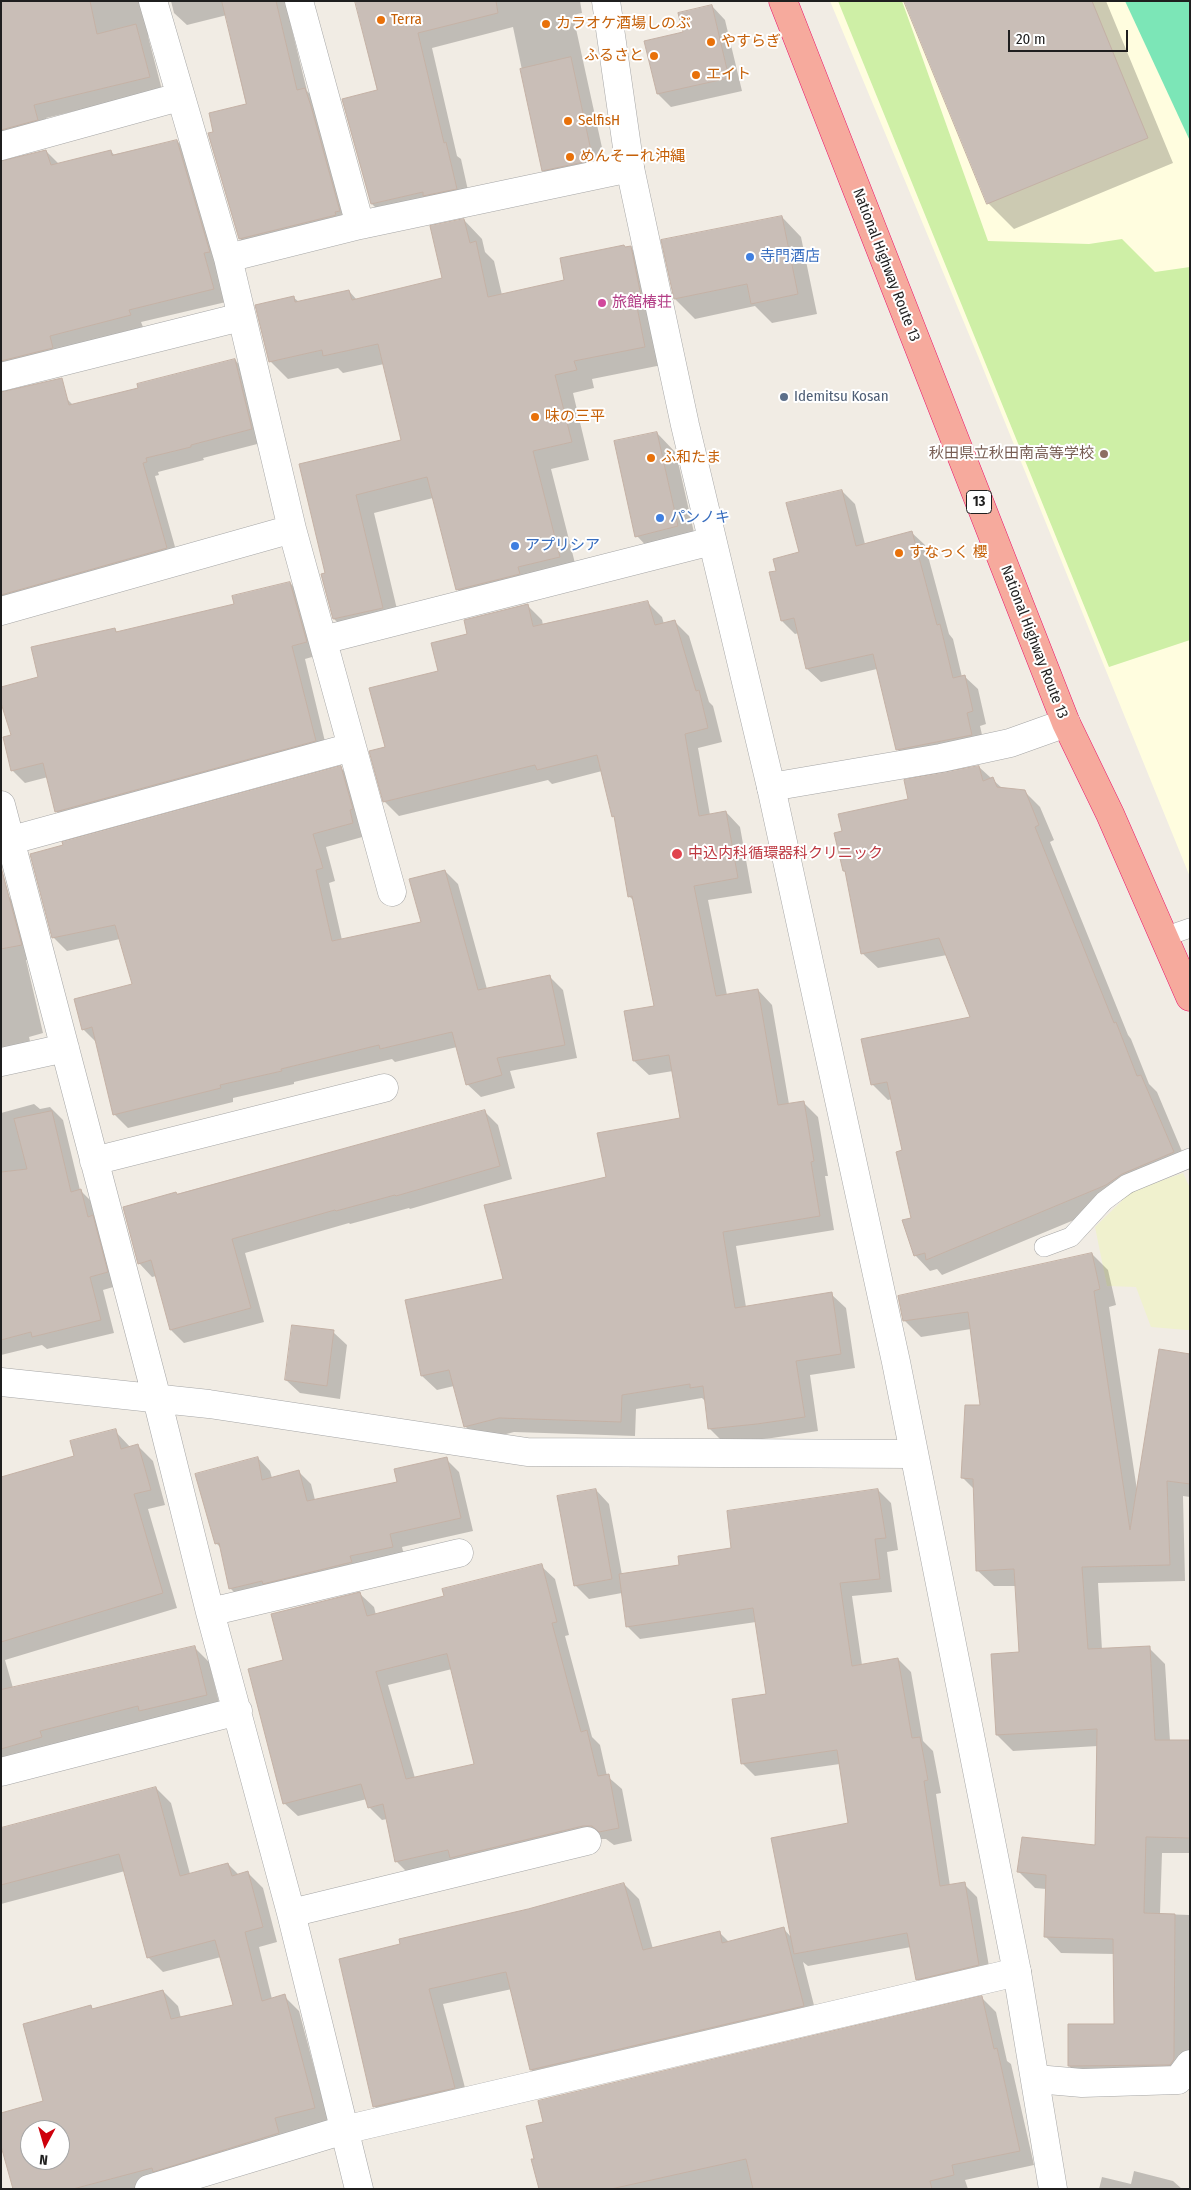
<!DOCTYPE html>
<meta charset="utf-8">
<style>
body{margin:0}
#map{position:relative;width:1191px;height:2190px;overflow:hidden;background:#f1ece4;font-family:"Fira Sans Condensed",sans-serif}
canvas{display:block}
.frame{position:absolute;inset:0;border:2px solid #1f1f1f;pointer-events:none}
.north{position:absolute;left:20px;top:2120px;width:50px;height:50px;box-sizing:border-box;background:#fff;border:1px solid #a5a5a5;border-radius:50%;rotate:186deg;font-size:14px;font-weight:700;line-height:20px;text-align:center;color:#1f1f1f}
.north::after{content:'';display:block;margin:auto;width:18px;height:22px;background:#ce000c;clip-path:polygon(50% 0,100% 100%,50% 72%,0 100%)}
.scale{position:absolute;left:1008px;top:30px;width:120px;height:22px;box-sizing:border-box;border:2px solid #1f1f1f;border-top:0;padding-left:6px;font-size:15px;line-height:18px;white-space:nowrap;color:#1f1f1f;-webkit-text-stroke:4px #fff;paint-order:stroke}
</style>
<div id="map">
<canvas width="1191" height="2190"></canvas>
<div class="frame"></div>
<div class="north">N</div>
<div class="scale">20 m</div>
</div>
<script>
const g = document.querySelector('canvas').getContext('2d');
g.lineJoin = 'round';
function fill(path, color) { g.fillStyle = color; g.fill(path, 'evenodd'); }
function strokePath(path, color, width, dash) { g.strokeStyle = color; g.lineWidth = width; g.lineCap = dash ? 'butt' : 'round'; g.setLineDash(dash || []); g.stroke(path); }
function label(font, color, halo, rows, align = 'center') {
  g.font = font + ' "Fira Sans Condensed","Noto Sans JP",sans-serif'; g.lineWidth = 4; g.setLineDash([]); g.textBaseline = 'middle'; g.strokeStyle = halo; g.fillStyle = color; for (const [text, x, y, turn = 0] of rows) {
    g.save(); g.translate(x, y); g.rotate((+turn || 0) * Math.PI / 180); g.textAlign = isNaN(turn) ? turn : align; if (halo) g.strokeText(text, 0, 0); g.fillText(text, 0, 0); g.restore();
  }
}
fill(new Path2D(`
 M830 1H1190V877L978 356Z`), '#fffddf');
fill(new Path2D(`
 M1183 1173 1190 1188V1330H1187L1151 1327 1136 1287 1107 1286 1095 1227 1132 1191Z`), '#f0f1ce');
fill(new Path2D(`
 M838 1H902L988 241 1089 244 1122 239 1155 272 1190 267V640L1109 667Z`), '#ceefa6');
fill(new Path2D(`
 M1125 1H1190V141Z`), '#7ce6b7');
fill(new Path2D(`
 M1 1H157L155 34 148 36 162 90 46 118 50 132 1 150Z
 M171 1H285L307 91 318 102 352 224 253 251 240 239 215 133 248 104 227 15 187 25 174 13Z
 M357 1H580L582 13 573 15 608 175 559 185 543 170 513 27 432 48 457 156 461 159 471 204 387 219 372 204 378 91Z
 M905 1H1106L1173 163 1014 229 988 203Z
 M712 6 725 20 742 91 671 107 658 94 684 33Z
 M177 141 190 154 226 302 141 322 143 327 62 348 1 376V162L46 151 59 164 111 151 115 156Z
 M782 217 801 237 817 314 772 323 755 306 695 319 675 299Z
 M464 220 482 239 485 252 494 261 502 295 566 281 630 247 649 266 662 365 592 379 594 388 573 393 589 460 551 469 578 575 475 608 457 589 433 498 374 513 401 626 353 637 334 619 322 575 327 574 301 465 403 441 384 364 343 373 338 368 288 379 270 361 293 297 299 302 349 291 357 300 443 279Z
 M235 360 248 374 265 442 203 458 204 460 158 472 159 475 155 476 179 561 1 613V417L66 398 74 406 140 389Z
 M657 433 676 453 697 546 656 556 637 536Z
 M842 491 855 504 865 544 911 532 925 545 949 634 953 639 962 677 964 676 978 689 986 724 980 726 985 748 910 762 897 749 877 669 821 682 807 669 799 633 795 634 782 621 778 572 800 553Z
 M290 583 303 596 319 655 305 659 328 754 69 824 56 811 48 777 25 783 12 770V736L39 677 115 630 118 633 235 605Z
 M647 602 662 617 664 624 675 622 689 636 709 702 713 706 722 742 698 748 710 815 726 812 740 827 752 893 708 900 727 995 758 990 772 1005 789 1104 803 1102 818 1117 828 1176H825L834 1230 736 1246 746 1307 831 1294 846 1308 855 1368 810 1375 818 1431 772 1438 724 1443 709 1428 706 1402 702 1398 636 1409 635 1436 514 1432 479 1441 465 1426 454 1386 437 1390 422 1376 406 1301 505 1280 607 1178 681 1119 673 1071 649 1075 634 1061 655 1007 634 901 629 896 616 819 613 816 602 771 552 784 548 780 399 816 384 801 386 748 439 672 469 635 527 605 542 620 543 625Z
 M979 767 1003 789 1024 791 1040 807 1054 840 1050 842 1128 1035 1131 1039 1149 1084 1157 1092 1189 1168 1138 1189 1122 1200 942 1275 937 1269 930 1271 915 1255 913 1218 903 1151 892 1099 888 1100 872 1084 971 1018 947 955 878 968 862 953 846 873 844 871V832Z
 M341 768 354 781 366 836 326 847 335 881 329 883 342 940 423 923 445 871 458 884 487 989 549 976 563 990 577 1058 510 1071 515 1088 481 1097 467 1084 457 1047 395 1062 392 1059 294 1082V1084L233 1098V1102L128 1128 114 1114 97 1043 83 1029 134 985 120 939 67 951 53 937Z
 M8 896 22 910 34 958 26 960 43 1033 29 1037 32 1049 1 1057V898Z
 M34 1104 40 1109 50 1107 63 1120 80 1190 94 1204 120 1285 103 1290 114 1333 47 1349 42 1345 1 1355V1113Z
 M485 1112 498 1125 512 1179 410 1209 409 1208 350 1224 349 1223 245 1253 264 1322 184 1343 171 1330 156 1276 152 1277 139 1263 177 1195Z
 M1092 1254 1108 1270 1116 1305 1109 1307 1137 1490 1190 1356V1497L1183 1496 1185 1581 1098 1583 1102 1650 1149 1648 1165 1664 1170 1741 1190 1742V1853H1162L1160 1914 1190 1915V2076L1085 2082 1069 2066 1115 2025 1114 1954 1061 1953 1045 1936 1046 1889 1035 1888 1019 1872 1096 1847 1098 1746 1013 1751 997 1735 1021 1653 1016 1586H994L977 1570 975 1490 962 1477 982 1407 971 1329 921 1337 904 1320Z
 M333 1332 347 1345 340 1399 300 1393 286 1380Z
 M115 1431 131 1448 138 1446 153 1461 165 1505 148 1509 177 1608 5 1660 13 1688 194 1647 209 1662 221 1710 1 1767V1595L76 1457Z
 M258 1458 270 1471 272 1478 298 1471 311 1484 315 1500 399 1483 446 1459 459 1472 473 1531 402 1547 405 1559 243 1601 230 1588 222 1549 216 1543Z
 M596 1490 609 1504 622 1575 681 1566 733 1549 878 1490 891 1503 898 1550 887 1552 892 1592 852 1596 862 1665 898 1659 911 1672 923 1741 933 1751 941 1793 936 1794 950 1886 964 1884 977 1897 991 1978 930 1992 917 1979 911 1947 808 1966 803 1962 818 2021 546 2085 531 2070 512 1989 443 2004 469 2103 389 2121 374 2106 401 1945 624 1884 639 1899 653 1949 719 1932 729 1942 783 1928 791 1937 849 1824 840 1764 755 1776 742 1763 767 1695 756 1622 640 1639 627 1626 622 1593 589 1599 575 1585Z
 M541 1566 555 1579 569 1635 565 1636 592 1737 600 1745 607 1776 622 1789 632 1841 614 1845 606 1839H597L410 1875 397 1862 387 1819 382 1820 369 1807 367 1799 298 1816 284 1803 285 1661 360 1594 374 1607 376 1615 445 1597ZM452 1669 475 1765 415 1778 388 1685Z
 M156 1788 171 1803 190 1874 228 1864 239 1875 248 1873 263 1888 277 1942 259 1947 272 1999 284 1996 299 2011 329 2123 159 2189H14L1 2141 45 2102 90 2007 94 2010 163 1991 178 2006 181 2018 234 2006 221 1957 163 1972 148 1957 125 1871 1 1904V1829ZM30 2130H60V2160H30Z
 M982 1998 996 2012 1007 2061 1011 2064 1034 2165 965 2180 968 2189H540Z
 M1134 2171 1173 2181 1182 2189H1099L1102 2177 1131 2184Z`), '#0003');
const building = new Path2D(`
 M1 1H90L97 34 136 24 150 77 34 105 38 120 1 130Z
 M222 1H276L297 90 305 88 311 106 340 211 335 212 336 215 239 239 208 133 213 132 209 113 246 104Z
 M355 1H496L498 13 418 33 444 143 446 142 457 189 423 196V192L371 204 342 99 377 90Z
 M904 1H1092L1148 138 987 204Z
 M712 5 729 78 657 94 644 41 683 32 678 13Z
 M571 57 593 160 542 171 520 69Z
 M177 140 210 252 204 253 214 289 129 310 131 315 50 336 53 348 1 361V161L46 150 51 165 111 150 112 155Z
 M782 216 798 294 751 304 747 284 674 299 661 240Z
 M464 219 470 243 476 241 488 297 564 280 560 258 624 245 625 247 631 246 643 306 637 307 645 347 574 361 577 370 555 375 572 442 533 451 560 557 518 567 520 574 456 590 427 477 356 495 383 608 333 619 321 574 325 573 299 464 401 440 378 344 323 356 322 350 269 362 255 305 294 296 295 302 349 290 352 300 442 278 430 226Z
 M235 359 252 429 191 445V447L146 458 147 462 143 463 167 548 1 595V392L62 378 69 405 138 388 137 384Z
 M657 432 678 526 635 537 614 441Z
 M842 490 856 546 912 531 937 625 940 624 953 678 965 675 973 711 967 713 972 735 896 750 873 654 806 669 794 618 781 621 769 572 776 571 773 559 799 552 786 503Z
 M290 582 307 642 292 646 316 741 55 812 43 763 11 771 3 737 11 735 1 703V687L38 677 31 647 115 628 116 632 234 604 232 596Z
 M648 601 655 625 675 620 696 691 699 690 708 728 685 734 699 816 726 811 738 878 694 886 716 996 758 989 778 1105 804 1101 814 1161 811 1162 820 1216 723 1232 735 1308 832 1292 841 1354 796 1361 805 1417 757 1424 708 1429 703 1386 690 1388V1384L622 1395 621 1422 499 1418 464 1427 449 1370 421 1376 405 1300 503 1279 484 1205 606 1177 597 1133 680 1118 669 1055 633 1061 624 1011 654 1006 632 896 628 897 614 816 612 817 597 755 537 770 535 765 383 802 369 751 385 747 369 688 438 671 431 643 467 634 464 620 528 604 533 626Z
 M341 766 353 809 350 810 353 823 313 834 323 868 316 870 332 941 421 922 409 879 445 870 478 990 550 975 565 1045 497 1058 502 1075 466 1085 452 1032 380 1049 379 1045 281 1069 282 1071 220 1085 221 1088 113 1115 92 1027 82 1030 74 999 132 984 115 925 52 938 30 854 63 845 62 842Z
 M979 766 983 781 993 777 997 787 1025 790 1039 825 1035 827 1114 1023 1116 1022 1137 1076 1141 1075 1174 1152 1122 1174 1106 1185 926 1260 925 1253 914 1256 902 1220 911 1218 896 1152 902 1150 887 1082 871 1085 861 1039 970 1017 939 938 861 954 845 871H843L834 833 842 831 838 814 908 799 904 780Z
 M1 867 22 945 1 949Z
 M485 1110 500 1166 396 1196 395 1195 336 1211 335 1210 232 1239 251 1308 170 1330 151 1260 138 1264 123 1207 176 1192 177 1194Z
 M52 1111 71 1192 81 1189 88 1217 93 1215 108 1272 90 1277 101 1320 32 1337 31 1332 1 1340V1172L27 1169 14 1119Z
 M1092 1253 1100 1289 1094 1291 1130 1530 1159 1349 1190 1354V1484L1167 1481 1170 1565 1082 1567 1088 1649 1150 1646 1155 1740H1190V1838L1146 1837 1144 1913 1175 1914 1174 2059 1170 2065 1068 2066V2024H1114L1113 1939 1044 1937 1046 1875 1017 1872 1022 1837 1095 1845 1097 1729 996 1735 991 1654 1019 1652 1014 1569 976 1571 973 1479 961 1478 965 1405H980L968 1312 903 1321 898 1296Z
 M292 1325 334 1330 327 1386 285 1380Z
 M116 1429 121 1449 138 1444 151 1490 134 1494 163 1593 1 1642V1477L74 1456 70 1441Z
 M258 1457 262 1480 299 1470 307 1501 397 1482 394 1469 447 1457 461 1518 390 1534 393 1547 350 1556 352 1562 263 1584 262 1581 229 1589 219 1543 215 1544 195 1474Z
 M596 1489 612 1579 574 1586 557 1496Z
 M878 1489 886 1538 875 1539 880 1579 840 1583 852 1666 898 1658 912 1738 920 1737 928 1780 924 1781 940 1886 965 1882 979 1965 916 1980 907 1933 794 1954 771 1838 848 1823 837 1750 741 1764 732 1699 766 1694 753 1608 626 1627 619 1574 679 1565 678 1556 731 1548 727 1511Z
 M542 1564 557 1622 552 1623 581 1732 587 1730 598 1776 609 1774 619 1828 599 1832 592 1826H583L450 1858 448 1850 395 1862 383 1804 368 1808 361 1784 283 1804 248 1669 283 1660 271 1614 360 1592 367 1616 444 1596 442 1589ZM447 1654 474 1764 406 1779 376 1672Z
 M195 1646 207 1695 139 1711 138 1706 40 1731 42 1737 1 1749V1690Z
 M156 1787 180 1876 228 1863 232 1876 248 1871 263 1927 245 1932 262 2001 285 1994 315 2108 275 2118 279 2133 153 2172 152 2168 73 2189H13L1 2146V2113L43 2101 23 2024 91 2005 92 2009 163 1990 171 2019 233 2005 215 1940 147 1958 119 1854 1 1885V1828ZM30 2130H60V2160H30Z
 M624 1883 643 1950 720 1931 722 1943 784 1927 804 2006 530 2070 506 1972 429 1989 455 2088 373 2107 339 1959 400 1944 399 1939 528 1909Z
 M982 1996 994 2049 997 2048 1020 2151 952 2165 954 2175 930 2181 932 2189H753L746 2159 611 2189H539L531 2159H534L526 2126 543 2122 538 2101Z`);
fill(building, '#c9beb7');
strokePath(building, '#c4b1a5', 1);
const service = new Path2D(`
 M1164 937 1190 928
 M1044 1247 1071 1237 1104 1201 1127 1184 1190 1158`);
const minor = new Path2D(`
 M153 1 228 258 292 529 392 892
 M299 1 360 225
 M1 146 179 97
 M228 258 360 225 630 168
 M1 377 241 317
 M1 611 292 529
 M323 640 712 541
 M771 787 941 758 1010 743 1066 723
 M1 805 157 1399 210 1612 291 1913 359 2189
 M1 843 352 747
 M1 1062 65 1048
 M94 1161 384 1088
 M1 1382 209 1404 527 1452 913 1454
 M210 1612 459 1553
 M1 1772 238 1711
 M291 1913 587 1841
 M1036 2079 1082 2083 1178 2080 1190 2064
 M149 2189 344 2130 1017 1972`);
const tertiary = new Path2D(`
 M606 1 630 168 685 425 771 787 896 1362 1017 1972 1053 2189`);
const trunk = new Path2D(`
 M783 1 1066 723 1110 814 1190 997`);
strokePath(service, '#a6a6a6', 20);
strokePath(minor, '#a6a6a6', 29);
strokePath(tertiary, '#a6a6a6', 29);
strokePath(trunk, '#ea166b', 29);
strokePath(service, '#fff', 19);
strokePath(minor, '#fff', 28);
strokePath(tertiary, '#fff', 28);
strokePath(trunk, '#f6aa9d', 28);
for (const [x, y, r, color] of [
 [381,20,5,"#e8710a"],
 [546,24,5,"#e8710a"],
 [711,42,5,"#e8710a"],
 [654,56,5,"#e8710a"],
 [696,75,5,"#e8710a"],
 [568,121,5,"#e8710a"],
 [570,157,5,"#e8710a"],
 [750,257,5,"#3f7fe0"],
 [602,303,5,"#d1479c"],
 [784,397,5,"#5c6f8a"],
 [535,417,5,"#e8710a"],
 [1104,454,5,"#8d6e63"],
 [651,458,5,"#e8710a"],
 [660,518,5,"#3f7fe0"],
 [515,546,5,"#3f7fe0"],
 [899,553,5,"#e8710a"],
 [677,854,6,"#e0444e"]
]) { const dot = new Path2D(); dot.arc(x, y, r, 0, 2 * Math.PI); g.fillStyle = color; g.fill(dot); strokePath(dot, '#fff', 2); }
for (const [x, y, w] of [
 [979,502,25]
]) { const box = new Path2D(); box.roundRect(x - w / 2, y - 11.5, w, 23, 4); g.fillStyle = '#fff'; g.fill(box); strokePath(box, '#1f1f1f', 1); }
label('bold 14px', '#1f1f1f', null, [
 ["13",979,502]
]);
label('15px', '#c56008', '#fff', [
 ["Terra",391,20],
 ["カラオケ酒場しのぶ",556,24],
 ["やすらぎ",721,42],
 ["ふるさと",644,56,"right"],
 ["エイト",706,75],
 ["SelfisH",578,121],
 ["めんそーれ沖縄",580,157],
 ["味の三平",545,417],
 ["ふ和たま",661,458],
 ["すなっく 櫻",909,553]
], 'left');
label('15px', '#366cbe', '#fff', [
 ["寺門酒店",760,257],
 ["パンノキ",670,518],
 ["アプリシア",525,546]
], 'left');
label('15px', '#1f1f1f', '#fff', [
 ["National Highway Route 13",886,265,69],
 ["National Highway Route 13",1034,642,69]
]);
label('15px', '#b23c85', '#fff', [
 ["旅館椿荘",612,303]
], 'left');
label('15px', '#4e5e75', '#fff', [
 ["Idemitsu Kosan",794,397]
], 'left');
label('15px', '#785e54', '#fff', [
 ["秋田県立秋田南高等学校",1094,454]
], 'right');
label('15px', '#be3a42', '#fff', [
 ["中込内科循環器科クリニック",688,854]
], 'left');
</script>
